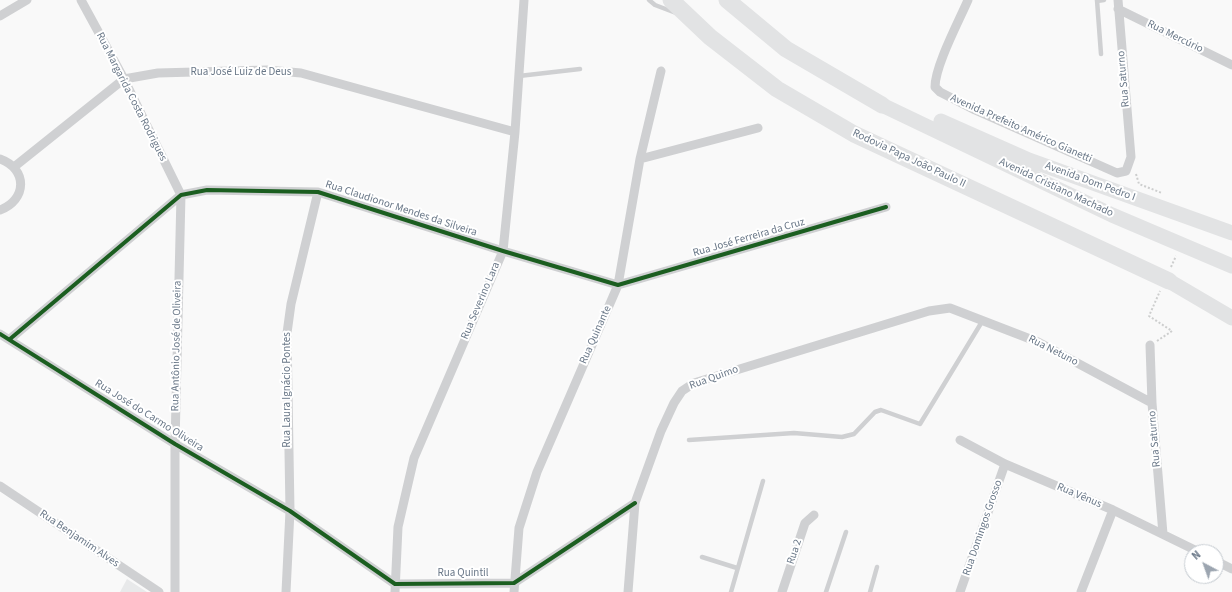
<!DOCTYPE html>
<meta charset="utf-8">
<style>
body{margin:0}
#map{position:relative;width:1232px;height:592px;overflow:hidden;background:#f9f9f9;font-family:"Source Sans 3",sans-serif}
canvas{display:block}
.north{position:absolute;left:1184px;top:544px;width:40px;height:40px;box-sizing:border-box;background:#fff;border:1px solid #c3c9cf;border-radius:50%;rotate:319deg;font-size:11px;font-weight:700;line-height:16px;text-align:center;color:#6a7888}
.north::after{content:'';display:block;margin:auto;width:14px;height:18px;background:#9ca5b0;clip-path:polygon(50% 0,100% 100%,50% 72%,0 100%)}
</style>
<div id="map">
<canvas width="1232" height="592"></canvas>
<div class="north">N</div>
</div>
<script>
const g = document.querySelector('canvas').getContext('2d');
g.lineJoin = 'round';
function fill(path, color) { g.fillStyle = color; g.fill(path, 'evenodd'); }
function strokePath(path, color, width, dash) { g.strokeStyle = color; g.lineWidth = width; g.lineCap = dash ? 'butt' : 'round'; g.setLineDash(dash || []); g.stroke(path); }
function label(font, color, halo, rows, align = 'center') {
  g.font = font + ' "Source Sans 3",sans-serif'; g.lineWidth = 4; g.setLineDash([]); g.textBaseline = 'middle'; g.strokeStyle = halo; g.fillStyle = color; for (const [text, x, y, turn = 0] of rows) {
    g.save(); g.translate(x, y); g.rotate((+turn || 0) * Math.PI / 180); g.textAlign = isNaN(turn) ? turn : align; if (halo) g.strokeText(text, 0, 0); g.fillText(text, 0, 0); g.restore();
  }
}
fill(new Path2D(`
 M127 579 147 592H120Z`), '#e8e9ea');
strokePath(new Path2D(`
 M1136 174 1139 184 1162 193
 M1171 267 1176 256
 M1157 341 1172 331 1149 316 1160 291`), '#cdcece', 2, [2, 2]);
strokePath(new Path2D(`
 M649 0 655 5 676 13
 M1097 0 1101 54
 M1097 1 1104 0
 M519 76 580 69
 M689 440 794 433 842 437 854 434 875 412 881 410 920 424 983 320
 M702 557 737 568
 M731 592 763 481
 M826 592 846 532
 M870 592 877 567`), '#cfd0d2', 4.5);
strokePath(new Path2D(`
 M81 0 124 79 181 195 175 444V592
 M968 0C959 21 935 66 935 87L940 92 975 110 1117 173 1126 171 1131 157 1118 0
 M1118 9 1232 65
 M0 16 27 0
 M0 159C28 169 27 200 0 210
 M640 159 758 128
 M14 167 124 79 158 73 267 70 301 73 515 132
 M0 334 175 444 290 511 395 584 514 583 635 503
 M10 339 181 195 207 190 318 192 503 251 618 285 886 207
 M1150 345 1152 403 1163 534
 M960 440 1005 464 1113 510 1199 552
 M0 486 159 592
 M1216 561 1232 569
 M286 592 290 511 287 333 291 304 318 192
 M395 592 398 527 414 458 503 251 515 132 524 0
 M514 592 519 528 537 472 618 285 640 159 661 71
 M628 592 635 503 661 431 674 403 682 391 694 383 929 311 950 308 1038 342 1152 403
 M782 592 805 523 814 515
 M960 592 1005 464
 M1081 592 1113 510`), '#cfd0d2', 9);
strokePath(new Path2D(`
 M882 105 1112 215 1232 266
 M941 121 1029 160 1232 233
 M1169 281 1232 318`), '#e2e3e4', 15);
strokePath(new Path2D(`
 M671 0 710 37 777 89 854 134 1169 281
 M727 0 786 49 882 105`), '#e2e3e4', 17);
strokePath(new Path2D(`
 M0 334 175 444 290 511 395 584 514 583 635 503
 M10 339 181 195 207 190 318 192 503 251 618 285 886 207`), '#1b5e20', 4);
label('11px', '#6a7888', '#fff', [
 ["Rua Mercúrio",1175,37,26],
 ["Rua José Luiz de Deus",241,73],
 ["Rua Saturno",1124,79,-95],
 ["Rua Margarida Costa Rodrigues",131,97,63],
 ["Avenida Prefeito Américo Gianetti",1021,129,24],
 ["Rodovia Papa João Paulo II",909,159,25],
 ["Avenida Dom Pedro I",1090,182,20],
 ["Avenida Cristiano Machado",1056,188,25],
 ["Rua Claudionor Mendes da Silveira",401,209,18],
 ["Rua José Ferreira da Cruz",749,238,-16],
 ["Rua Severino Lara",481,301,-67],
 ["Rua Quinante",596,335,-66],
 ["Rua Antônio José de Oliveira",177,346,-89],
 ["Rua Netuno",1053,351,27],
 ["Rua Quimo",714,378,-20],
 ["Rua Laura Ignácio Pontes",288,390,-90],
 ["Rua José do Carmo Oliveira",149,416,32],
 ["Rua Saturno",1155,439,-95],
 ["Rua Vênus",1079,496,23],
 ["Rua Domingos Grosso",983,528,-71],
 ["Rua Benjamim Alves",79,539,34],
 ["Rua 2",795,552,-72],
 ["Rua Quintil",463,574]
]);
</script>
